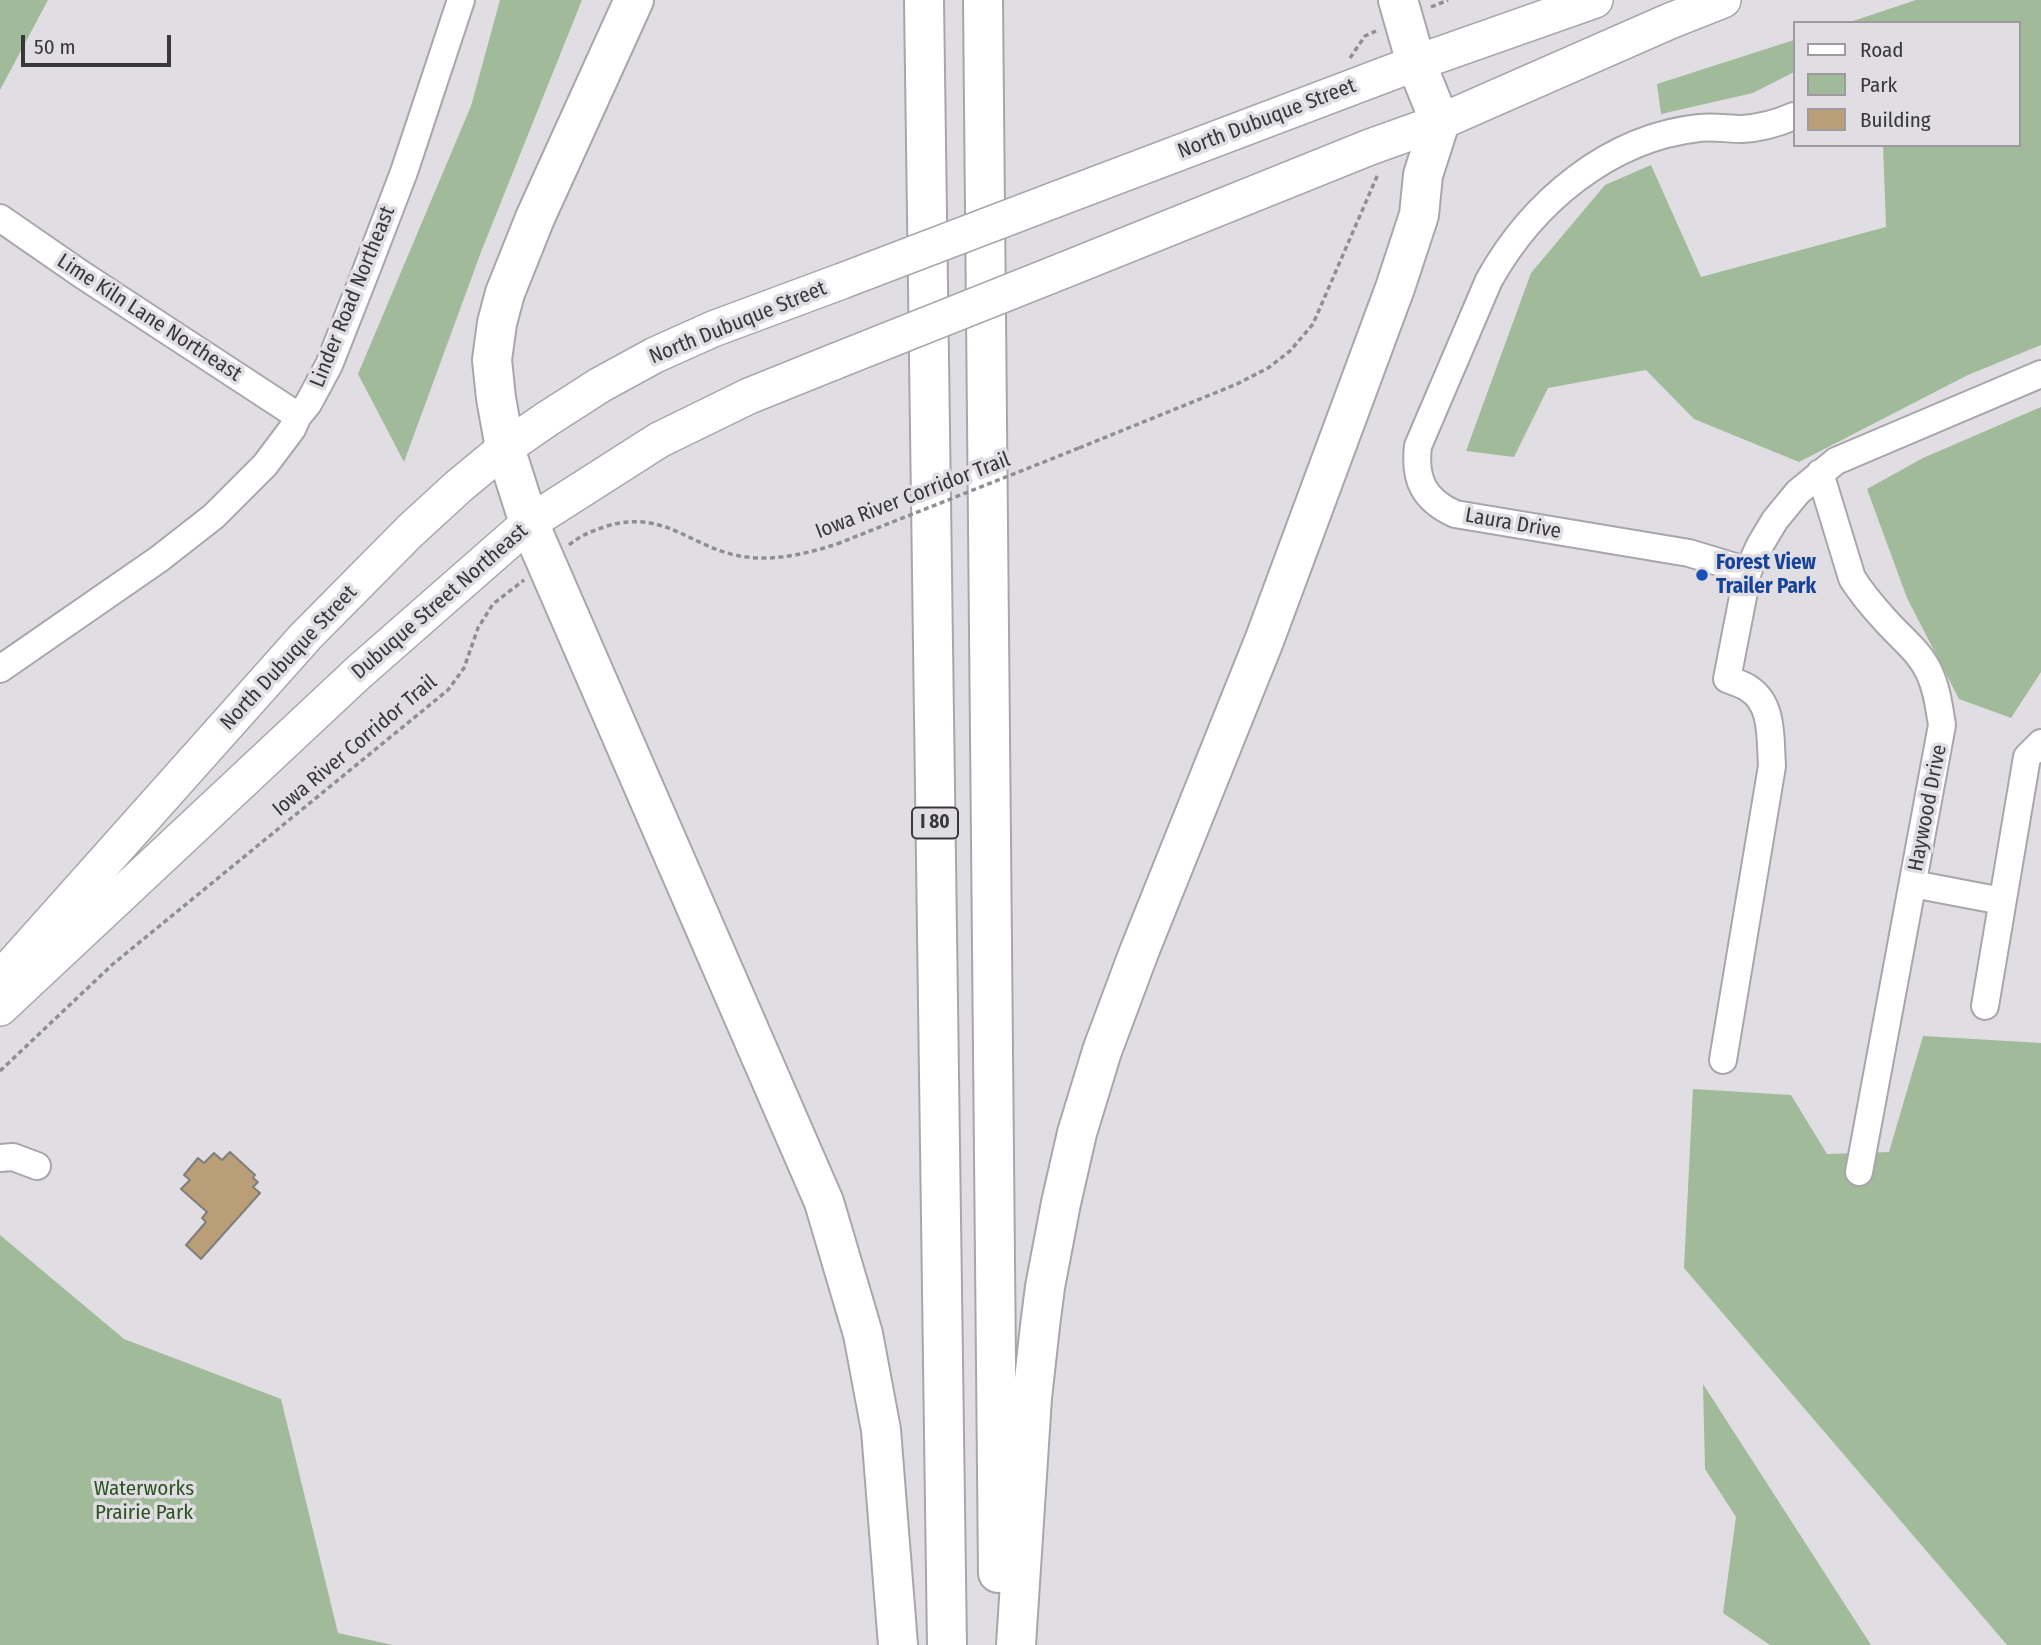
<!DOCTYPE html>
<style>
body{margin:0}
#map{position:relative;width:2041px;height:1645px;overflow:hidden;background:#e0dee3;font-family:"Fira Sans Condensed",sans-serif}
canvas{display:block}
.legend{position:absolute;left:1793px;top:21px;width:228px;height:126px;box-sizing:border-box;background:#e0dee3;border:2px solid #9d9b9f;margin:0;padding:9px 12px;list-style:none;font-size:21px;color:#383739}
.legend li{display:flex;align-items:center;gap:14px;height:35px}
.legend b{width:35px;border:2px solid #9d9b9f}
.scale{position:absolute;left:21px;top:35px;width:150px;height:32px;box-sizing:border-box;border:4px solid #383739;border-top:0;padding-left:9px;font-size:21px;line-height:24px;white-space:nowrap;color:#383739;-webkit-text-stroke:5px #e0dee3;paint-order:stroke}
</style>
<div id="map">
<canvas width="2041" height="1645"></canvas>
<ul class="legend">
<li><b style="height:9px;background:#fff"></b>Road</li>
<li><b style="height:19px;background:#a0ba9a"></b>Park</li>
<li><b style="height:19px;background:#ba9e78"></b>Building</li>
</ul>
<div class="scale">50 m</div>
</div>
<script>
const g = document.querySelector('canvas').getContext('2d');
g.lineJoin = 'round';
function fill(path, color) { g.fillStyle = color; g.fill(path, 'evenodd'); }
function strokePath(path, color, width, dash) { g.strokeStyle = color; g.lineWidth = width; g.lineCap = dash ? 'butt' : 'round'; g.setLineDash(dash || []); g.stroke(path); }
function label(font, color, halo, rows, align = 'center') {
  g.font = font + ' "Fira Sans Condensed",sans-serif'; g.lineWidth = 7; g.setLineDash([]); g.textBaseline = 'middle'; g.strokeStyle = halo; g.fillStyle = color; for (const [text, x, y, turn = 0] of rows) {
    g.save(); g.translate(x, y); g.rotate((+turn || 0) * Math.PI / 180); g.textAlign = isNaN(turn) ? turn : align; if (halo) g.strokeText(text, 0, 0); g.fillText(text, 0, 0); g.restore();
  }
}
fill(new Path2D(`
 M0 0H48L0 90Z
 M500 0H582L481 252 404 462 358 374 471 106Z
 M1916 0H2041V345L1968 375 1799 462 1694 419 1646 370 1548 388 1514 457 1466 451 1531 273 1605 185 1651 165 1701 277 1886 227 1883 145H2018V23H1847Z
 M1794 40V72L1753 93 1661 114 1657 84Z
 M2041 407V672L2011 718 1959 699 1907 598 1867 489 1923 458Z
 M1923 1036 2041 1043V1645H2007L1684 1268 1693 1089 1791 1095 1827 1154 1889 1152Z
 M0 1235 124 1339 281 1399 338 1633 393 1645H0Z
 M1703 1384 1871 1645H1770L1723 1613 1736 1517 1705 1469Z`), '#a0ba9a');
const building = new Path2D(`
 M230 1152 255 1175 253 1178 258 1182 253 1187 260 1193 201 1259 186 1245 206 1222 202 1218 207 1212 181 1189 190 1180 184 1175 198 1158 204 1163 214 1153 222 1160Z`);
fill(building, '#ba9e78');
strokePath(building, '#817e7a', 2);
const minor = new Path2D(`
 M0 218 81 274 298 416
 M1820 473 1852 578C1862 594 1874 608 1886 621 1901 638 1919 651 1929 672 1937 689 1939 707 1942 725L1859 1172
 M1748 571 1689 553 1455 514C1424 500 1414 480 1418 446L1489 280C1532 203 1608 138 1699 128 1713 126 1728 129 1742 129 1760 128 1778 123 1794 116
 M0 669 159 559 214 516 265 465 292 429 298 416 308 404 329 365 368 266 404 172 461 0
 M1913 884 2002 901
 M1985 1006 2027 757 2041 743
 M1723 1060 1772 766C1770 739 1774 704 1748 688 1742 684 1734 682 1727 679L1748 571 1760 545 1775 520 1798 492 1836 461 2041 374
 M0 1158 13 1157 37 1166`);
const major = new Path2D(`
 M1057 199 1416 63 1595 0
 M1062 271 1370 147 1440 122 1670 21 1723 0
 M0 979 306 636 410 531 459 486 505 448 547 419 600 385 655 355 713 329 842 281
 M0 1008 359 672 529 523 659 440 749 396 836 361`);
const highway = new Path2D(`
 M634 0 535 218 505 293 497 323 492 360 496 398 505 448 529 523 824 1202 863 1334 881 1430 898 1645
 M924 0 947 1645
 M983 0 998 1573
 M1016 1645 1032 1398 1040 1326 1045 1287 1061 1203 1077 1133 1102 1051 1139 952 1264 641 1395 288 1419 215 1423 175 1440 122 1416 63 1398 0`);
strokePath(minor, '#a8a6aa', 30);
strokePath(major, '#a8a6aa', 38);
strokePath(highway, '#a8a6aa', 42);
strokePath(new Path2D(`
 M1431 7 1448 0
 M1350 58 1365 36 1376 31
 M1079 448 1237 384 1268 368 1290 351 1313 324 1378 174
 M569 545C581 535 592 531 607 526 667 508 693 551 747 557 777 561 809 553 837 544
 M0 1071 113 964 448 690 464 668 478 628 493 604 524 580`), '#8f8e91', 3.5, [5, 3.5]);
strokePath(minor, '#fff', 26);
strokePath(major, '#fff', 35);
strokePath(highway, '#fff', 38);
const majorBridge = new Path2D(`
 M842 281 1057 199
 M836 361 1062 271`);
strokePath(majorBridge, '#a8a6aa', 38, []);
strokePath(new Path2D(`
 M837 544 1079 448`), '#8f8e91', 3.5, [5, 3.5]);
strokePath(majorBridge, '#fff', 35);
for (const [x, y, r, color] of [
 [1702,575,7,"#1a4fb4"]
]) { const dot = new Path2D(); dot.arc(x, y, r, 0, 2 * Math.PI); g.fillStyle = color; g.fill(dot); strokePath(dot, '#e0dee3', 2.5); }
for (const [x, y, w] of [
 [935,823,46]
]) { const box = new Path2D(); box.roundRect(x - w / 2, y - 15.5, w, 31, 5); g.fillStyle = '#e0dee3'; g.fill(box); strokePath(box, '#383739', 2); }
label('bold 19px', '#383739', null, [
 ["I 80",935,823]
]);
label('21px', '#383739', '#e0dee3', [
 ["North Dubuque Street",1267,119,-21],
 ["Linder Road Northeast",353,297,-68],
 ["Lime Kiln Lane Northeast",149,318,33],
 ["North Dubuque Street",738,323,-22],
 ["Iowa River Corridor Trail",913,496,-21],
 ["Laura Drive",1513,524,10],
 ["Dubuque Street Northeast",440,602,-41],
 ["North Dubuque Street",289,658,-47],
 ["Iowa River Corridor Trail",355,746,-40],
 ["Haywood Drive",1928,808,-79]
]);
label('bold 21px', '#164399', '#e0dee3', [
 ["Forest View",1716,563],
 ["Trailer Park",1716,587]
], 'left');
label('21px', '#2a5320', '#e0dee3', [
 ["Waterworks",144,1489],
 ["Prairie Park",144,1513]
]);
</script>
